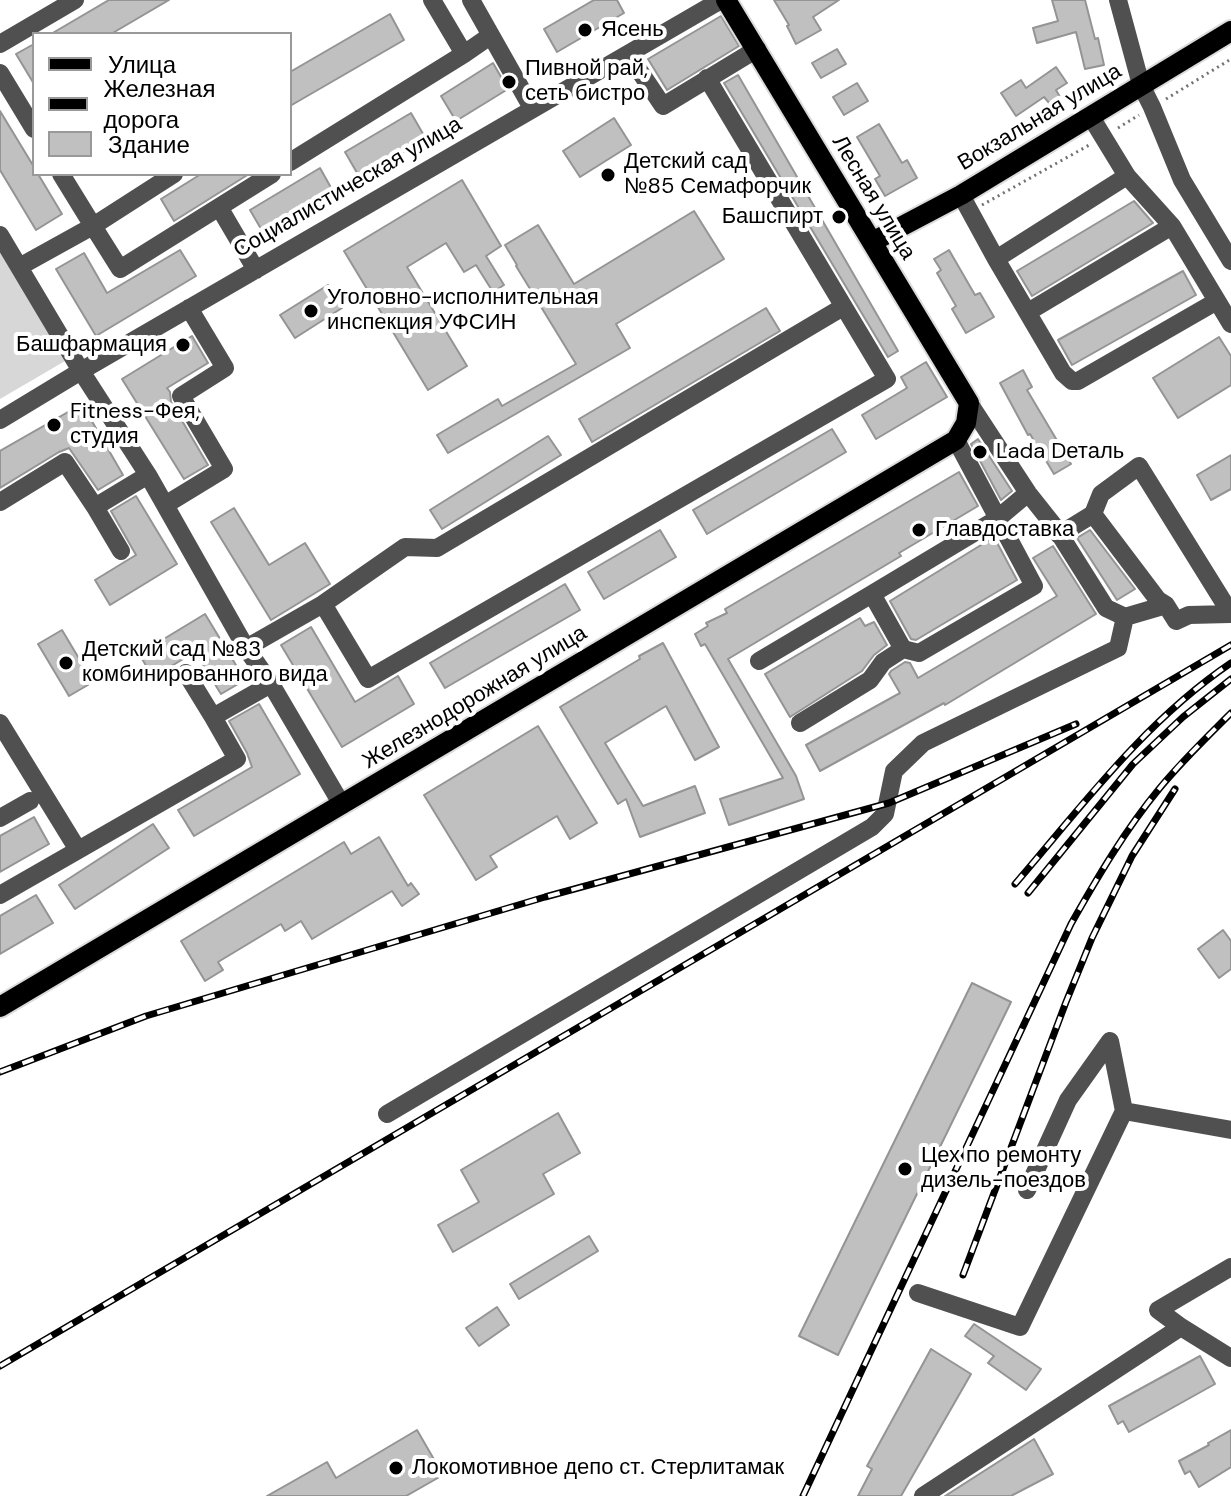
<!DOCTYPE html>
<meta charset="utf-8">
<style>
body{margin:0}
#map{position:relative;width:1231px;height:1496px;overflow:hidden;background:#fff;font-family:"DM Sans",sans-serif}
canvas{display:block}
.legend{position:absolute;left:32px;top:32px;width:260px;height:144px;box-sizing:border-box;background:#fff;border:2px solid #999;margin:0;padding:10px 14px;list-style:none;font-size:24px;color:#000}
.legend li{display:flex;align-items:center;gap:16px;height:40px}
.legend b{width:40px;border:2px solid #999}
</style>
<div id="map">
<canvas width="1231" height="1496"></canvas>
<ul class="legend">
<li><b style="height:10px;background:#000"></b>Улица</li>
<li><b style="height:10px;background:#000"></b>Железная дорога</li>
<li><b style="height:22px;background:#c0c0c0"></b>Здание</li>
</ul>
</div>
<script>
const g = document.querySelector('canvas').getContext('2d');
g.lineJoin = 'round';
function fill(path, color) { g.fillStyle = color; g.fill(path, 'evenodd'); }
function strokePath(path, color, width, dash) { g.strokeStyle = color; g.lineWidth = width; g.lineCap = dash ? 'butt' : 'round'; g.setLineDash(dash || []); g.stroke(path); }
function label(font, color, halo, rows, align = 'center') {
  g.font = font + ' "DM Sans",sans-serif'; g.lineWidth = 8; g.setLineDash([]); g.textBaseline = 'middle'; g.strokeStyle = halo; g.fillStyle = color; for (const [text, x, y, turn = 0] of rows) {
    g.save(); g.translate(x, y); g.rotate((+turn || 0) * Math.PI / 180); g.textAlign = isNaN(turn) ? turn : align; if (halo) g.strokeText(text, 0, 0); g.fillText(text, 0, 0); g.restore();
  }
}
fill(new Path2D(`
 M0 250 65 361 0 399Z`), '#d7d7d7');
const building = new Path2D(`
 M109 0H169L111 34H51Z
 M594 0H617L624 13 557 52 544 29Z
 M774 0H839L813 17 821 30 796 44 787 26 789 25Z
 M1052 0H1085L1095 39 1098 38 1104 65 1085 69 1076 32 1037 43 1033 28 1058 21Z
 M390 14 404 40 290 106V72Z
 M721 16 739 46 667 90 648 59Z
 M34 44V84L16 54Z
 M837 49 846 64 821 78 812 63Z
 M493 63 508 89 456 121 441 96Z
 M1056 67 1067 83 1056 90 1060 97 1050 104 1044 97 1016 116 1001 93 1021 80 1026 88Z
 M738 75 898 351 888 357 724 83Z
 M857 83 868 101 844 115 833 97Z
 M0 111 34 167V174H38L62 214 36 230 0 170Z
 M411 113 426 139 360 178 345 152Z
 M614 118 631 145 580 177 563 151Z
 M879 124 902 163 907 160 917 178 885 196 875 179 880 176 857 137Z
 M320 168 334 193 264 234 250 210Z
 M201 174H249L174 221 161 199Z
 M462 180 501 246 486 256 504 285 493 292 476 265 464 272 446 243 407 267 467 366 428 390 344 251Z
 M1134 201 1153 223 1032 296 1017 271Z
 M694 211 724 259 616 324 630 348 448 453 437 435 498 399 502 406 576 364 516 266 517 265 505 245 538 225 574 284Z
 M180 250 196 276 96 336 56 269 84 253 107 293Z
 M949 250 975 295 980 293 994 317 966 333 952 309 956 306 937 273 941 270 934 259Z
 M1183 271 1196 295 1072 365 1058 340Z
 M328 285 342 308 295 338 280 315Z
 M766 308 780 331 592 442 579 419Z
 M192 336 208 363 167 388 170 392 171 402 208 465 184 479 122 379Z
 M1219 337 1231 356V385L1178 418 1153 378Z
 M926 362 947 397 876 439 862 415 907 388 901 377Z
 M1023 370 1032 387 1027 390 1071 464 1054 474 1030 434 1028 435 1000 383Z
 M82 404 123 475 98 490 69 448 59 452 0 488V451Z
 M832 429 846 452 707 534 693 510Z
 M548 436 561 455 442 529 430 510Z
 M978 439 1012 491 1001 500 971 444Z
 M1231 455V489L1211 500 1197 475Z
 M959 472 978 506 899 553 901 556 728 659 796 776 804 799 729 825 720 799 783 778 705 644 701 646 695 634 708 626 706 623 727 613 725 609Z
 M136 496 177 564 110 605 95 580 136 555 111 511Z
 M234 508 269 565 305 543 330 584 271 620 211 522Z
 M660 530 676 557 604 599 588 572Z
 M1090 530 1135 589 1117 600 1077 538Z
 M994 537 1017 580 916 640 911 639 890 601Z
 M1053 546 1096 614 945 705 944 703 820 771 806 745 900 693 889 674 891 671 905 662 910 663 918 678 1057 596 1033 558Z
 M565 584 580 610 445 688 430 663Z
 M205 614 245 680 221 694 195 652 153 677 139 654Z
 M860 618 865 626 874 622 887 645 874 655 862 671 790 717 765 674Z
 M311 627 355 702 398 676 414 704 342 747 281 645Z
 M62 630 93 682 69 696 38 644Z
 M663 643 719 747 695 760 666 706 605 743 643 806 695 786 705 813 640 837 626 799 618 804 560 707 640 659 639 656Z
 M259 704 300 774 194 836 178 810 252 767 247 753 229 721Z
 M538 726 597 823 570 839 557 816 490 856 497 867 476 880 424 795Z
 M34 817 49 844 0 872V836Z
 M153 824 169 848 75 909 59 885Z
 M379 837 408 886 411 883 419 894 402 906 392 891 312 939 301 921 285 931 281 924 218 962 223 970 205 981 181 941 344 842 351 854Z
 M36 895 53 923 0 954V916Z
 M1223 930 1231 941V969L1219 978 1198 949Z
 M972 983 1011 1002 838 1355 799 1336Z
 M558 1113 580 1153 543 1174 554 1194 453 1252 438 1225 479 1202 461 1170Z
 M589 1236 598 1251 519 1299 510 1284Z
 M497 1307 509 1325 479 1346 466 1328Z
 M974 1324 1041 1369 1026 1390 988 1363 994 1356 965 1336Z
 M931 1349 971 1374 901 1496H858L872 1469 867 1466Z
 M1200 1356 1215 1384 1129 1432 1123 1421 1118 1424 1109 1406Z
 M417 1430 443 1475 406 1496H267L327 1462 336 1478Z
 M1231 1430V1467L1199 1487 1190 1471 1185 1474 1179 1461 1209 1445 1208 1443Z
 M1034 1439 1053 1474 1011 1496H945Z`);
fill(building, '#c0c0c0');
strokePath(building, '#949494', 2);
const major = new Path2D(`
 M872 242 961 195 1231 31
 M0 1007 956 440 966 423 969 403 726 0`);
strokePath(major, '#dbdbdb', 24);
strokePath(new Path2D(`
 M1166 99 1231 59
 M1118 128 1139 115
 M982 205 1091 144`), '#727272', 3, [2, 4]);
strokePath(new Path2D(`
 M432 0 464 54
 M471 0 532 108
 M1118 0 1141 85 1152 107 1182 180 1231 261
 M0 44 75 0
 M628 54 663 106 757 49
 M0 73 34 129
 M1091 117 1127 176 1172 226 1231 324
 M290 162 464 54 490 36
 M61 174 93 226 174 174
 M961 195 996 259 1063 373 1072 381H1078L1217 301
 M219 207 256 270
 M0 235 81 371 148 475 246 648 271 684 342 805
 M996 259 1127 176
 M19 267 93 226 120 269 272 174
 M1028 312 1172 226
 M0 420 81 371 721 0
 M0 502 65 462 95 507 148 475
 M165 505 224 469 181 396 225 368 189 308
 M95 507 121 551
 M1093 514 1158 600 1166 605 1176 621 1189 615 1230 614
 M1059 535 1093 514 1101 494 1139 466 1231 614
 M872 594 997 519 1028 493
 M323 604 405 547 437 548 843 307
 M1125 617 1166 605
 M246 648 323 604 368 679 887 379 707 78
 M759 661 872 594 903 649
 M186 673 213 717 271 684
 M0 723 78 850
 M800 723 870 680 883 662 903 649 919 653 1034 586 956 440
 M0 818 30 801
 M0 895 237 759 213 717
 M387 1114 872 827 885 814 894 771 923 743 1118 648 1125 617 1106 608 1055 527 1028 493 969 403
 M1027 1190 1068 1100 1110 1041 1124 1111
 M918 1293 1020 1327 1124 1111 1231 1130
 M1181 1327 1158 1310 1231 1267
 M923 1496 1181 1327 1231 1358`), '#505050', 18);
strokePath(major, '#000', 20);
const rail = new Path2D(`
 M1015 884C1082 806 1145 721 1231 663
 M1028 893 1133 764 1183 717 1231 679
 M0 1072 146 1016 545 897 889 803 1076 724
 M963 1275 1066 1002 1092 938 1132 856 1175 789
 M0 1366 1231 645
 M803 1496 1071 924C1097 878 1125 830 1159 789 1181 762 1206 738 1231 713`);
strokePath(rail, '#000', 7);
strokePath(rail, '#fff', 4, [12]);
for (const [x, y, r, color] of [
 [585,30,8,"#000"],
 [509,82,8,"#000"],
 [608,175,8,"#000"],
 [839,217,8,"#000"],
 [311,311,8,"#000"],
 [183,345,8,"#000"],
 [54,425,8,"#000"],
 [980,452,8,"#000"],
 [919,530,8,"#000"],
 [66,663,8,"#000"],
 [905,1169,8,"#000"],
 [396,1468,8,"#000"]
]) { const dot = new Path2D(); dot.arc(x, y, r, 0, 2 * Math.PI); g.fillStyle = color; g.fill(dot); strokePath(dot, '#fff', 3); }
label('22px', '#000', '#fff', [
 ["Ясень",601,30],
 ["Пивной рай,",525,69],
 ["сеть бистро",525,94],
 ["Детский сад",624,162],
 ["№85 Семафорчик",624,187],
 ["Башспирт",823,217,"right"],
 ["Уголовно-исполнительная",327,298],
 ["инспекция УФСИН",327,323],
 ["Башфармация",167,345,"right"],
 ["Fitness-Фея,",70,412],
 ["студия",70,437],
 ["Lada Dеталь",996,452],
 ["Главдоставка",935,530],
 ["Детский сад №83",82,650],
 ["комбинированного вида",82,675],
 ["Цех по ремонту",921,1156],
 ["дизель-поездов",921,1181],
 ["Локомотивное депо ст. Стерлитамак",412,1468]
], 'left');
label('22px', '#000', '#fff', [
 ["Вокзальная улица",1040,118,-31],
 ["Социалистическая улица",348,188,-30],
 ["Лесная улица",873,198,59],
 ["Железнодорожная улица",475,698,-31]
]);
</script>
